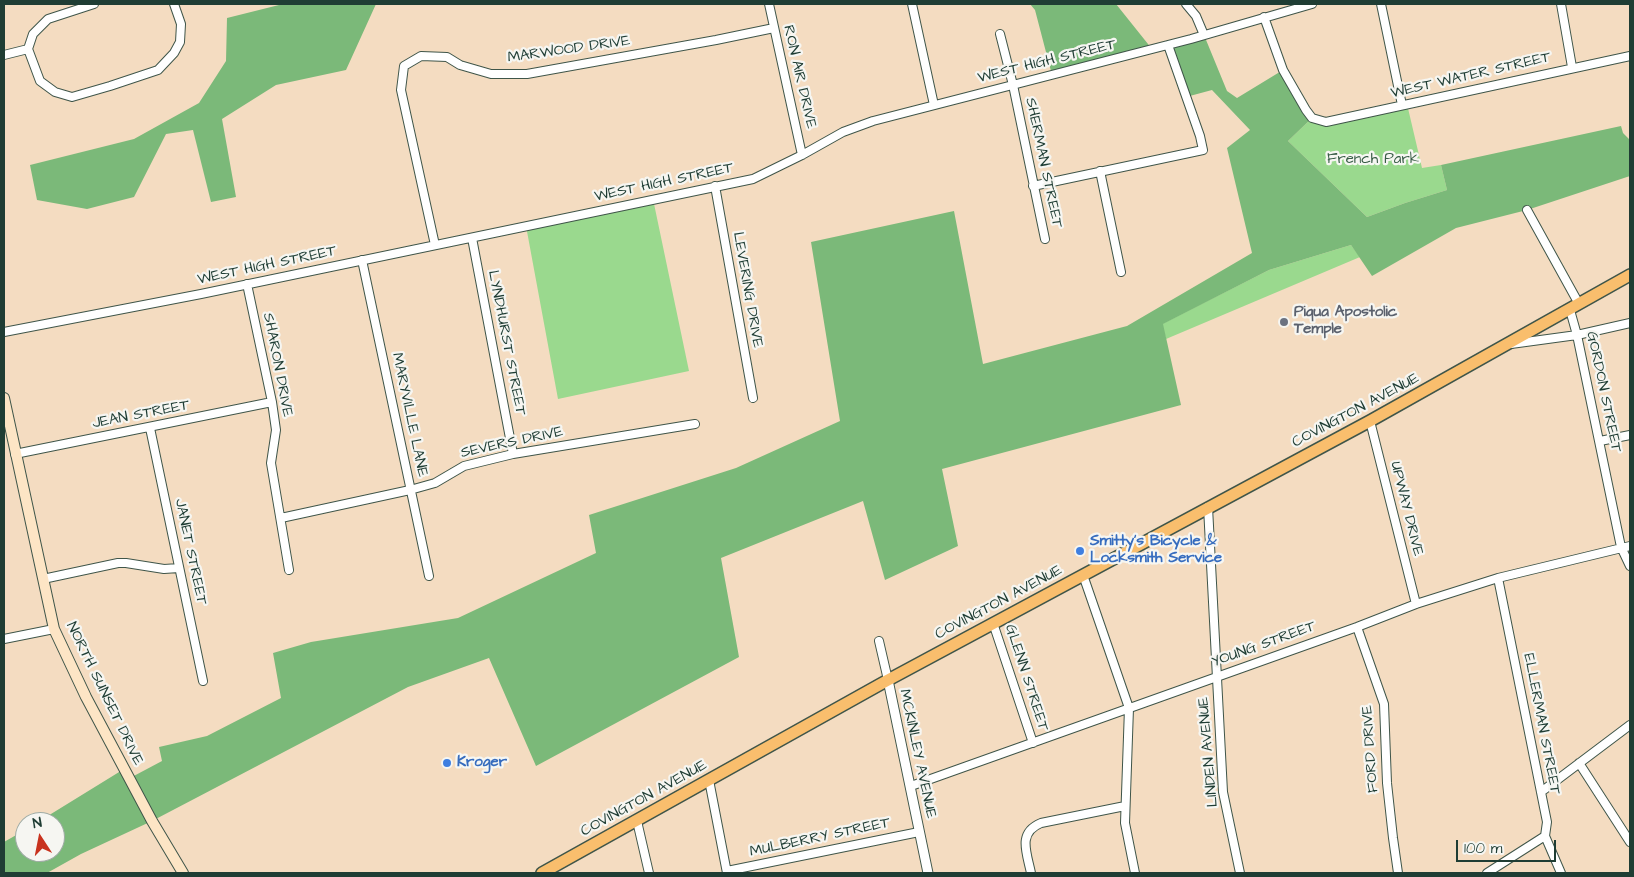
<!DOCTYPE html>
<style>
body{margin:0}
#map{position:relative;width:1634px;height:877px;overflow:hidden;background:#f4dcc1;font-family:"Architects Daughter",sans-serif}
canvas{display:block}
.frame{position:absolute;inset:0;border:5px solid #1f3d34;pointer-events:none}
.north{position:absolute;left:15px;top:812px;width:50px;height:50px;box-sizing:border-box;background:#f6f6f2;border:1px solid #a0aca6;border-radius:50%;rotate:349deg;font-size:14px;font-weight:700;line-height:20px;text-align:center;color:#1f3d34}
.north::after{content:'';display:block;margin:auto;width:18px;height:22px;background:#c8321e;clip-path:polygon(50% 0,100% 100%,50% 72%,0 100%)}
.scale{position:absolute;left:1456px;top:840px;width:100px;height:22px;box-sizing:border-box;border:2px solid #1f3d34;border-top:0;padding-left:6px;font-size:15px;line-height:18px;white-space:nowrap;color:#1f3d34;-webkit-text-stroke:4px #f6f6f2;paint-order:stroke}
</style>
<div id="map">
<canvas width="1634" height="877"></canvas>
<div class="frame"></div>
<div class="north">N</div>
<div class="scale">100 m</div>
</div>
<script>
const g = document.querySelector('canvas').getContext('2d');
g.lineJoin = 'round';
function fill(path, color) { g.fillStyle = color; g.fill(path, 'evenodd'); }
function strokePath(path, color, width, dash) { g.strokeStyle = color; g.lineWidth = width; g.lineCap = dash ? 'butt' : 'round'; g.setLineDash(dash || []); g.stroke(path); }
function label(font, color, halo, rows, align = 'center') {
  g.font = font + ' "Architects Daughter",sans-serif'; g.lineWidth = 4.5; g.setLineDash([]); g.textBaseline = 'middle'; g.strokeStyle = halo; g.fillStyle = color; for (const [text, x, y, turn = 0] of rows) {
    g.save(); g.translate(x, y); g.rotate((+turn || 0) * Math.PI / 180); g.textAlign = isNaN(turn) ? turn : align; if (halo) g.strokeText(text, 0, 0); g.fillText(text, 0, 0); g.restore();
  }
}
fill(new Path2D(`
 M1407 104 1422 168 1441 165 1447 190 1405 203 1367 217 1288 141 1312 118 1318 121Z
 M653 199 689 371 558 399 526 226Z
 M1351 245 1360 257 1166 339 1162 324 1269 270Z`), '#9ad98e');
fill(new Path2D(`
 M283 4H376L346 70 276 85 222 119 236 197 211 202 193 130 166 134 134 197 87 209 37 200 30 165 134 139 199 103 226 61 227 18Z
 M1030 4H1116L1152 49 1052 75 1035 10Z
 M1204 35 1227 91 1237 98 1283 70 1312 118 1288 141 1367 217 1405 203 1447 190 1441 165 1621 126 1623 133 1630 140V176L1527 210 1456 228 1372 276 1351 245 1269 270 1163 324 1181 405 942 469 958 546 885 580 863 501 721 558 739 657 536 766 489 658 408 687 152 821 81 854 47 873H4V842L25 830V852H55V822H38L124 769 130 778 162 761 159 747 207 736 281 698 273 653 311 642 458 618 596 553 589 515 736 468 840 421 811 242 954 211 983 364 1127 326 1252 253 1227 148 1250 130 1212 90 1186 97 1168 45Z`), '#7bb979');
const minor = new Path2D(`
 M769 4 802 155
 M912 4 934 105
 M1186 4 1196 16 1204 35
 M1381 4 1402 105
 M1561 4 1572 67
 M1264 17 1283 70 1306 110 1312 118 1326 122 1630 56
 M1000 34 1013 85 1045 239
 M28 49 40 81 55 92 72 97 110 86 158 70 174 53 180 42 181 24 174 4
 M4 55 28 49 33 34 48 19 94 4
 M1100 171 1121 272
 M715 186 753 398
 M1033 186 1203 150 1200 136 1168 45
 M1527 210 1579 304
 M472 238 513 454
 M435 245 401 90 404 66 421 56 447 57 460 65 491 74H527L716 40 774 28
 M362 260 429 576
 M247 284 272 402 276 430 271 463 289 570
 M1570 310 1577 335 1621 547 1630 566
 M4 332 201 294 753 179 802 155 843 132 873 121 1191 39 1312 4
 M1511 344 1577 335 1630 323
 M1370 421 1416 604
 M150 428 203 681
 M1600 441 1630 435
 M15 454 272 402
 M1208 507 1223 792 1240 873
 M281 518 410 490 435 483 464 466 513 454 695 424
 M1083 575 1129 708 1125 823 1135 873
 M1498 578 1547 822 1545 836 1561 873
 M43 579 118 563H126L164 569 179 568
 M993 623 1033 743
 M1357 627 1384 704 1387 783 1393 838 1398 873
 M4 639 54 629
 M879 641 888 680
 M1579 763 1630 842
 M709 780 727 873
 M911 786 1357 627 1416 604 1498 578 1630 546
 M1541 792 1630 725
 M637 821 649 873
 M727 871 919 832
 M1031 873C1027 853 1017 833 1041 823L1125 806
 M1487 873 1545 836`);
const tertiary = new Path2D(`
 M888 680 928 873`);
const secondary = new Path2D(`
 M4 398 54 629 86 697 152 821 183 873`);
const primary = new Path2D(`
 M542 873 888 680 1370 421 1630 275`);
strokePath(minor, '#3f5549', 10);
strokePath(tertiary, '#3f5549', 11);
strokePath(secondary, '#3f5549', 12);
strokePath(primary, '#3f5549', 14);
strokePath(minor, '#fff', 8);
strokePath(tertiary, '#fff', 9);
strokePath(secondary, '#fde5c5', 10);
strokePath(primary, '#f9be6d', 11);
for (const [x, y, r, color] of [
 [1284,322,5,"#6b7280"],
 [1080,551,5,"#3f7fe0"],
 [447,763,5,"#3f7fe0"]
]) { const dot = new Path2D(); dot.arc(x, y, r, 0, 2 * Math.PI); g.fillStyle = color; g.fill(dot); strokePath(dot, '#f6f6f2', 2); }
label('15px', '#1f3d34', '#f6f6f2', [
 ["MARWOOD DRIVE",569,50,-8],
 ["WEST HIGH STREET",1047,62,-14],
 ["WEST WATER STREET",1471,76,-13],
 ["RON AIR DRIVE",799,77,77],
 ["SHERMAN STREET",1043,163,78],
 ["WEST HIGH STREET",664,183,-12],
 ["WEST HIGH STREET",267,266,-12],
 ["LEVERING DRIVE",747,290,80],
 ["LYNDHURST STREET",506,343,79],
 ["SHARON DRIVE",277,365,79],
 ["GORDON STREET",1603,392,78],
 ["COVINGTON AVENUE",1356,411,-28],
 ["JEAN STREET",141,415,-11],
 ["MARYVILLE LANE",409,415,78],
 ["SEVERS DRIVE",512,443,-12],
 ["UPWAY DRIVE",1406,509,76],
 ["JANET STREET",190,552,78],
 ["COVINGTON AVENUE",999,603,-28],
 ["YOUNG STREET",1264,645,-20],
 ["GLENN STREET",1026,678,72],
 ["NORTH SUNSET DRIVE",104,694,64],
 ["ELLERMAN STREET",1541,724,79],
 ["FORD DRIVE",1371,749,-94],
 ["LINDEN AVENUE",1209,752,-95],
 ["MCKINLEY AVENUE",917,754,78],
 ["COVINGTON AVENUE",644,799,-29],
 ["MULBERRY STREET",820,838,-12]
]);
label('15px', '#385c46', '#f6f6f2', [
 ["French Park",1373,160]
]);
label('bold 15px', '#5b616d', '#f6f6f2', [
 ["Piqua Apostolic",1294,313],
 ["Temple",1294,330]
], 'left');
label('bold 15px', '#366cbe', '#f6f6f2', [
 ["Smitty's Bicycle &",1090,542],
 ["Locksmith Service",1090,559],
 ["Kroger",457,763]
], 'left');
</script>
